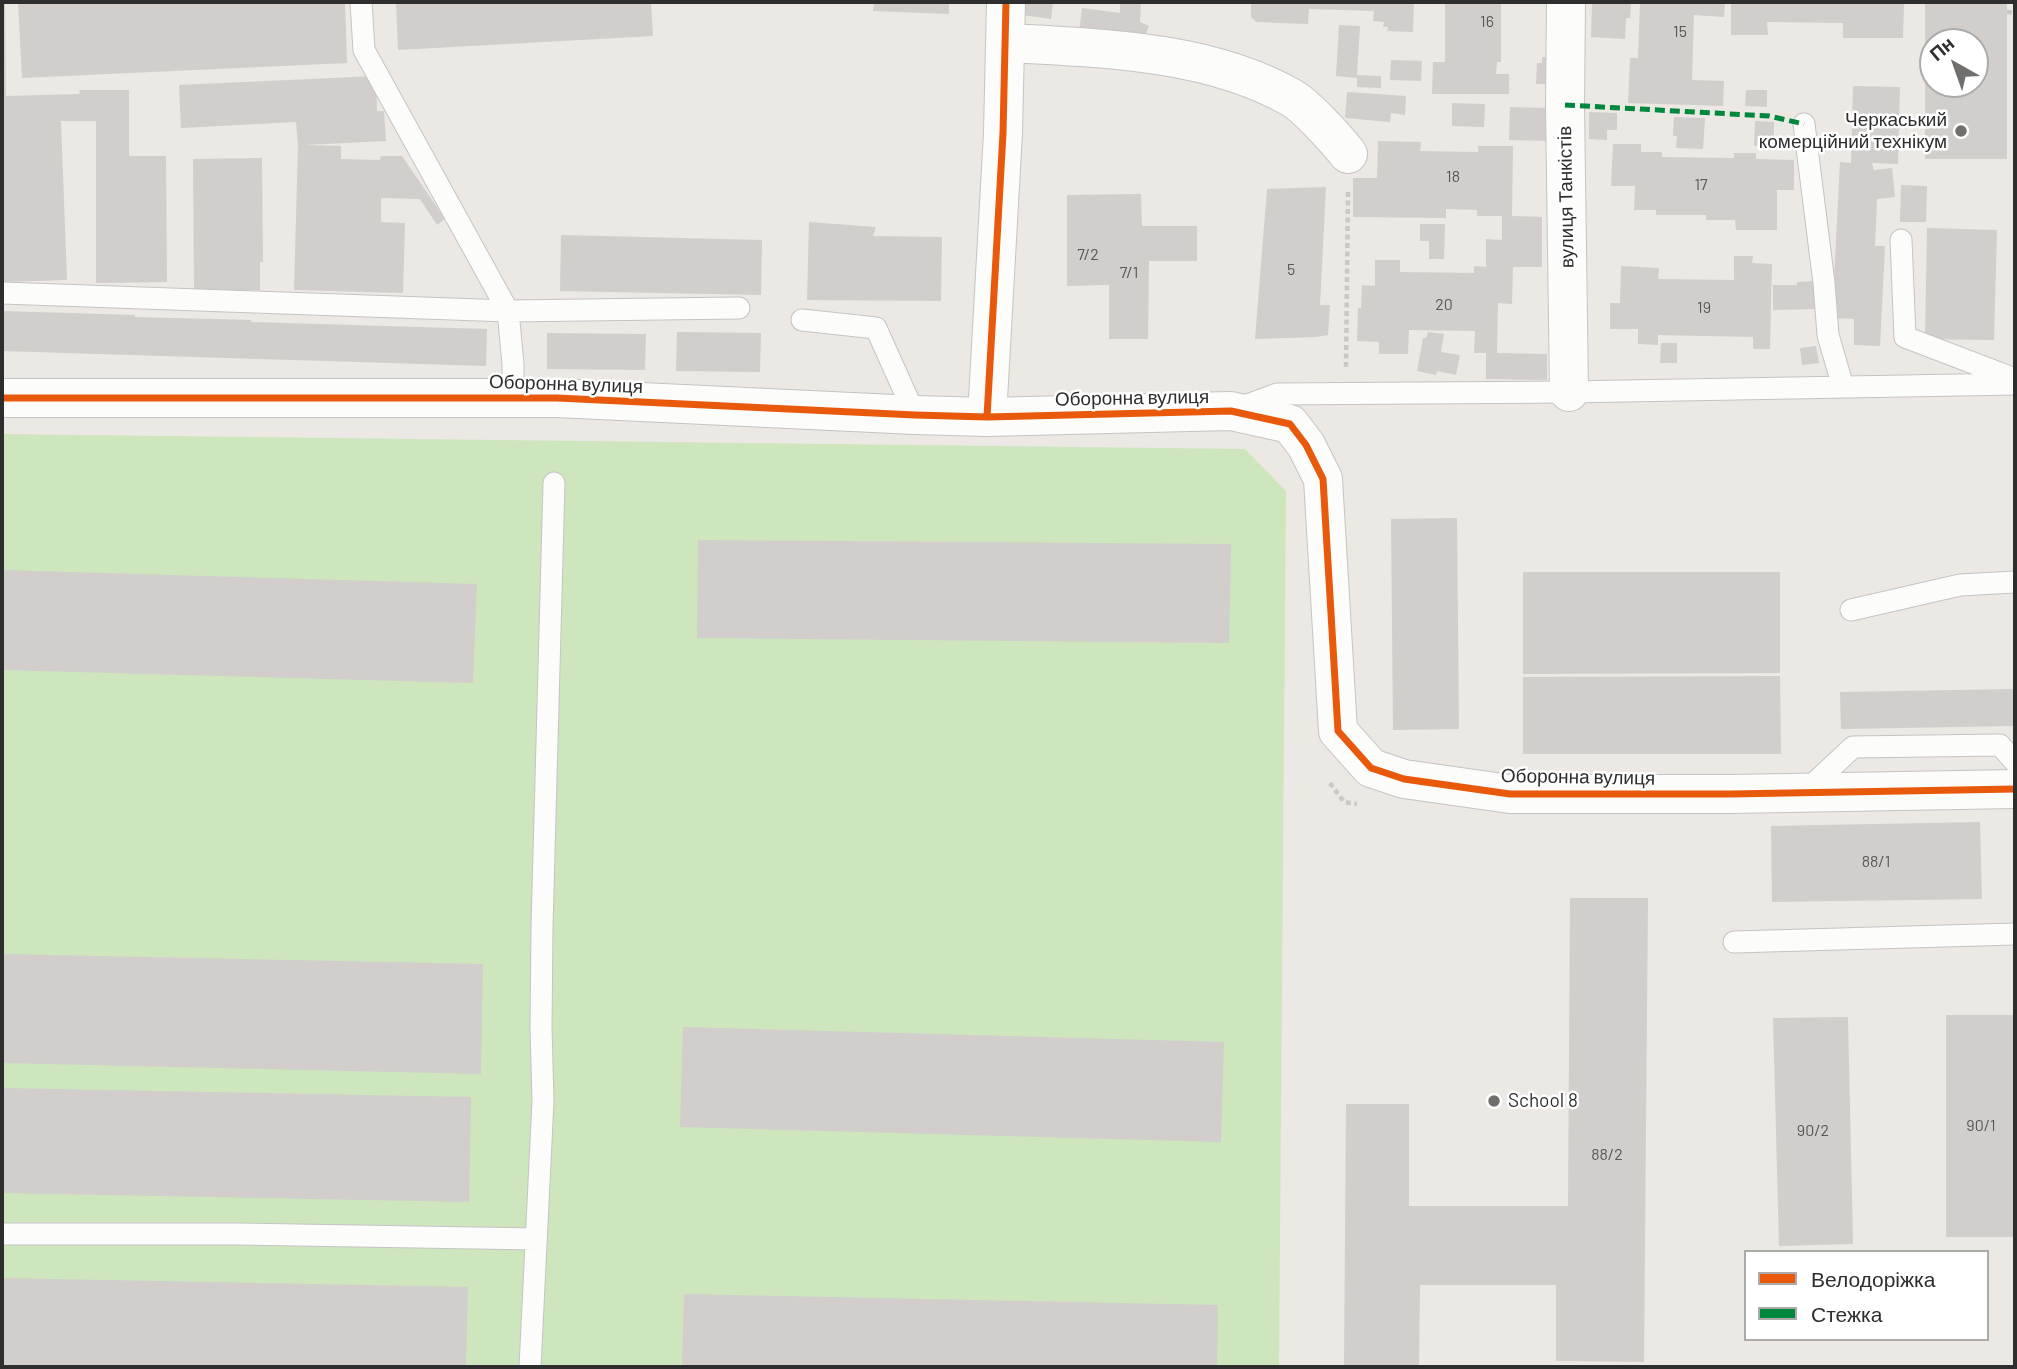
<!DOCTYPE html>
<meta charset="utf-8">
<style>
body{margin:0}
#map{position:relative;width:2017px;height:1369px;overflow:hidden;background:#ece8e4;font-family:Barlow,sans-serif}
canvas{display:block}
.frame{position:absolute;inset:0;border:4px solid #2e2e2e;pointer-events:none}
.legend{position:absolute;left:1744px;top:1250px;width:245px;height:91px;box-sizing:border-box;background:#fff;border:2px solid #ababab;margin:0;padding:9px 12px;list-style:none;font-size:21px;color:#2e2e2e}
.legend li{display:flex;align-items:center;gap:14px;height:35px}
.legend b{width:35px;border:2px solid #ababab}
.north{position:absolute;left:1919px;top:28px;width:70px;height:70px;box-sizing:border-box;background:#fff;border:2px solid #ababab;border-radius:50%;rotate:320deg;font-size:19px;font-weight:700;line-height:28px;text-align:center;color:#2e2e2e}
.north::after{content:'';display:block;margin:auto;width:24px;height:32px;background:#706f6e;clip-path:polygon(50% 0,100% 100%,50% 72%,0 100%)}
</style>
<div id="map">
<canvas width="2017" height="1369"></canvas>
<div class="frame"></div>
<ul class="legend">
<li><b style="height:9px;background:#e8590c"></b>Велодоріжка</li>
<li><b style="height:9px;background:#00873e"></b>Стежка</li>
</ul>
<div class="north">Пн</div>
</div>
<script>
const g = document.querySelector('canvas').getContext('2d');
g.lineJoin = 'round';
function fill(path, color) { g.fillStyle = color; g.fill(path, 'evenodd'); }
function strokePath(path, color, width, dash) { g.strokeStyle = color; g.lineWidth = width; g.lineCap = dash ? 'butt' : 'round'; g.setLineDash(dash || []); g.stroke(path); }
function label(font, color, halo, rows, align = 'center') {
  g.font = font + ' Barlow,sans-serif'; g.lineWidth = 5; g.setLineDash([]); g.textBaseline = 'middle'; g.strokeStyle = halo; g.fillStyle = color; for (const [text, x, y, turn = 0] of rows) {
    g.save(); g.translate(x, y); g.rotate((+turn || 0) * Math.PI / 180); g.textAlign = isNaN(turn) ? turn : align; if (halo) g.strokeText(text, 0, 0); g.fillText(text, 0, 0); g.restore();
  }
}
fill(new Path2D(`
 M2 434 1245 449 1286 491 1279 1367H2Z`), '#cee6be');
fill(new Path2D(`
 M2 2H5L6 96 80 94 79 90H129V156H166L167 282 96 283V121H61L67 280 2 282Z
 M18 2H345L347 63 22 78Z
 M396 2H651L653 36 398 50Z
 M874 2H949V14L873 11Z
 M1023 2H1053L1051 19 1022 15Z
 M1120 2H1141L1140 22 1149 26 1142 43 1079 32 1082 8 1120 13Z
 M1251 2H1414L1413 32 1387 31 1388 27H1383L1384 22 1373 21 1374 11 1309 9 1308 24 1256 22 1251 17Z
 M1445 2H1501V62H1497L1496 74H1509V94H1432L1433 62H1445Z
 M1592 2H1631L1630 18H1626L1625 39 1591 37Z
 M1640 2H1725L1724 17 1694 15 1692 80 1724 81 1723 106 1628 103 1630 58H1638Z
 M1731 2H1904L1903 38H1843V23L1767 22 1768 35H1731Z
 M1925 2H2007V159H1925ZM1933 42H1975V84H1933Z
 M1339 25 1360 26 1357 75 1381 76V88L1357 87V78L1336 76Z
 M1542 57H1549V84H1536L1537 63H1542Z
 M1391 60 1422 61 1421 81 1390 80Z
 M376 76 377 111H384L386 141 304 145 341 146V159L380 160 381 156H402L445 219 437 225 420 199 381 198V222L405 223 403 293 294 290 298 145 296 122 181 128 179 85Z
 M1853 86 1900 87 1898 164 1872 163 1874 170 1892 168 1895 197 1877 199 1875 246H1885L1880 346 1854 345V319L1832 318 1840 162 1851 163Z
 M1746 90H1767V107L1745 106Z
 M1347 92 1406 96 1405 115 1391 113 1390 122 1345 118Z
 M1452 103 1485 104 1484 127 1452 126Z
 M1510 107 1548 108 1547 141 1509 140Z
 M1589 112 1617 113V130H1607V140L1589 139Z
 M1674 117 1705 118 1703 149 1676 148 1677 136H1673Z
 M1755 121 1774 122V146H1754Z
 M1378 141 1421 142 1420 151 1478 152V146H1513L1512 216 1542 217V267H1513L1512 304 1498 303 1497 353 1547 354V380L1486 379V353H1474L1475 331 1409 330 1408 354H1379V342L1357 341 1358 308H1361L1362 285 1375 286V260H1400V272L1474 273V266L1486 267V239L1502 240V216H1477V210L1446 209V218L1353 217V178H1377Z
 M1613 144H1641V152H1662V157L1734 158V153H1756V159L1794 160V190H1777V230H1736L1735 220H1706V215H1656V210H1634L1635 186H1611Z
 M262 158 263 262H260V290L194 291 193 159Z
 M1901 185 1927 186 1926 222H1900Z
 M1326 187 1320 305H1330L1328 335 1317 337 1255 339 1267 189Z
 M1141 194 1142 226H1197V261H1149L1148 339H1109V285L1067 286V195Z
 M809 222 876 227 873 236 942 237 941 301 807 300Z
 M1420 224H1445L1444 259H1429V241H1420Z
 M1927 228 1997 230 1994 340 1925 339Z
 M561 235 762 240 761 295 560 291Z
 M1734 256H1753L1752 263 1772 264 1770 349H1753V337L1658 335V345L1638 344V329H1610V303H1620L1621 266 1659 268 1658 279 1734 280Z
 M1816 281 1817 309 1773 310V285H1797V282Z
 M2 311 135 315V317L251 320V322L487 329 486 366 2 351Z
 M677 332 761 333 760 372 676 371Z
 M1428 332 1444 334 1441 352 1460 355 1456 375 1437 371 1436 375 1417 371 1423 338H1426Z
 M547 333 646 334 645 370 547 369Z
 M1661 343H1677V363H1660Z
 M1816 346 1819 363 1802 365 1800 348Z
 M1457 518 1459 729 1393 730 1391 519Z
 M698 540 1231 544 1229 643 697 638Z
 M2 570 477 584 473 683 2 670Z
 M1523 572H1780V673L1523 674Z
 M1780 676 1781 754H1523V677Z
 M2015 689V726L1841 729 1840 692Z
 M1980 822 1982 899 1772 902 1771 826Z
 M1570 898H1648L1644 1362 1556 1361V1285H1420L1419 1367H1344L1346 1104H1409V1206H1568Z
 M2 954 483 964 481 1074 2 1063Z
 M1946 1015H2015V1237H1946Z
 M1848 1017 1853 1244 1779 1246 1773 1018Z
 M683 1027 1224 1042 1221 1142 680 1127Z
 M2 1088 471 1097 469 1202 2 1193Z
 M2 1278 468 1287 466 1367H2Z
 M684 1294 1218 1305 1217 1367H682Z`), '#d1cecb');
const lane = new Path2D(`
 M361 2 364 50 508 311 513 364V398
 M1804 124 1824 283 1828 335 1843 387
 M1901 240 1905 337 2015 379
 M2 293 508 311 739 308
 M802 320 876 328 915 415
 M1239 408 1277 394 1569 392 2015 384
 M1851 610 1960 585 2015 582
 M1806 791 1853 747 2000 745 2015 762
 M1734 942 2015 934
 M2 1234H238L536 1239
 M530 1367 543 1101 541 1027 542 927 554 483`);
const street = new Path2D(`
 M1566 2 1565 105 1569 392
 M1006 43C1100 48 1208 50 1292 98 1306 106 1337 140 1348 154
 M987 417 1003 133 1006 2`);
const secondary = new Path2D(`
 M2 398H557L915 415 987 417 1231 411 1290 424 1306 445 1323 479 1338 731 1371 768 1404 779 1510 794H1731L2015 789`);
strokePath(lane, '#c5c4c5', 23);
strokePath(street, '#c5c4c5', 40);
strokePath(secondary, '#c5c4c5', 40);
strokePath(new Path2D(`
 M2007 12 2015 13
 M1346 367 1348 190
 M1330 783 1344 802 1357 804`), '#c9c9c8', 4.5, [5, 3.5]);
strokePath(lane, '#fcfcfb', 21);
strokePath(street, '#fcfcfb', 38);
strokePath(secondary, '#fcfcfb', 38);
strokePath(new Path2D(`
 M1565 105 1769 116 1804 124`), '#00873e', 5, [10, 5]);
strokePath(new Path2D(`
 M2 398H557L915 415 987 417 1231 411 1290 424 1306 445 1323 479 1338 731 1371 768 1404 779 1510 794H1731L2015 789
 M987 417 1003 133 1006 2`), '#e8590c', 7);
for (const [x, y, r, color] of [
 [1961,131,7,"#706f6e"],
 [1494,1101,7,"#706f6e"]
]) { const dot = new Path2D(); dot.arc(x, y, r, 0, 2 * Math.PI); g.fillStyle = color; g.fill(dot); strokePath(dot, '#fff', 2.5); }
label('16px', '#585857', null, [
 ["16",1487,22],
 ["15",1680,32],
 ["18",1453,177],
 ["17",1701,185],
 ["7/2",1088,255],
 ["5",1291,270],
 ["7/1",1129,273],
 ["20",1444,305],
 ["19",1704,308],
 ["88/1",1876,862],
 ["90/1",1981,1126],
 ["90/2",1813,1131],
 ["88/2",1607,1155]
]);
label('19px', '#2e2e2e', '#fff', [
 ["Черкаський",1947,120],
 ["комерційний технікум",1947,142],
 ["School 8",1508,1101,"left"]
], 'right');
label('19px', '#2e2e2e', '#fff', [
 ["вулиця Танкістів",1566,197,-91],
 ["Оборонна вулиця",566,384,2],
 ["Оборонна вулиця",1132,398,-1],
 ["Оборонна вулиця",1578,777,1]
]);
</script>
